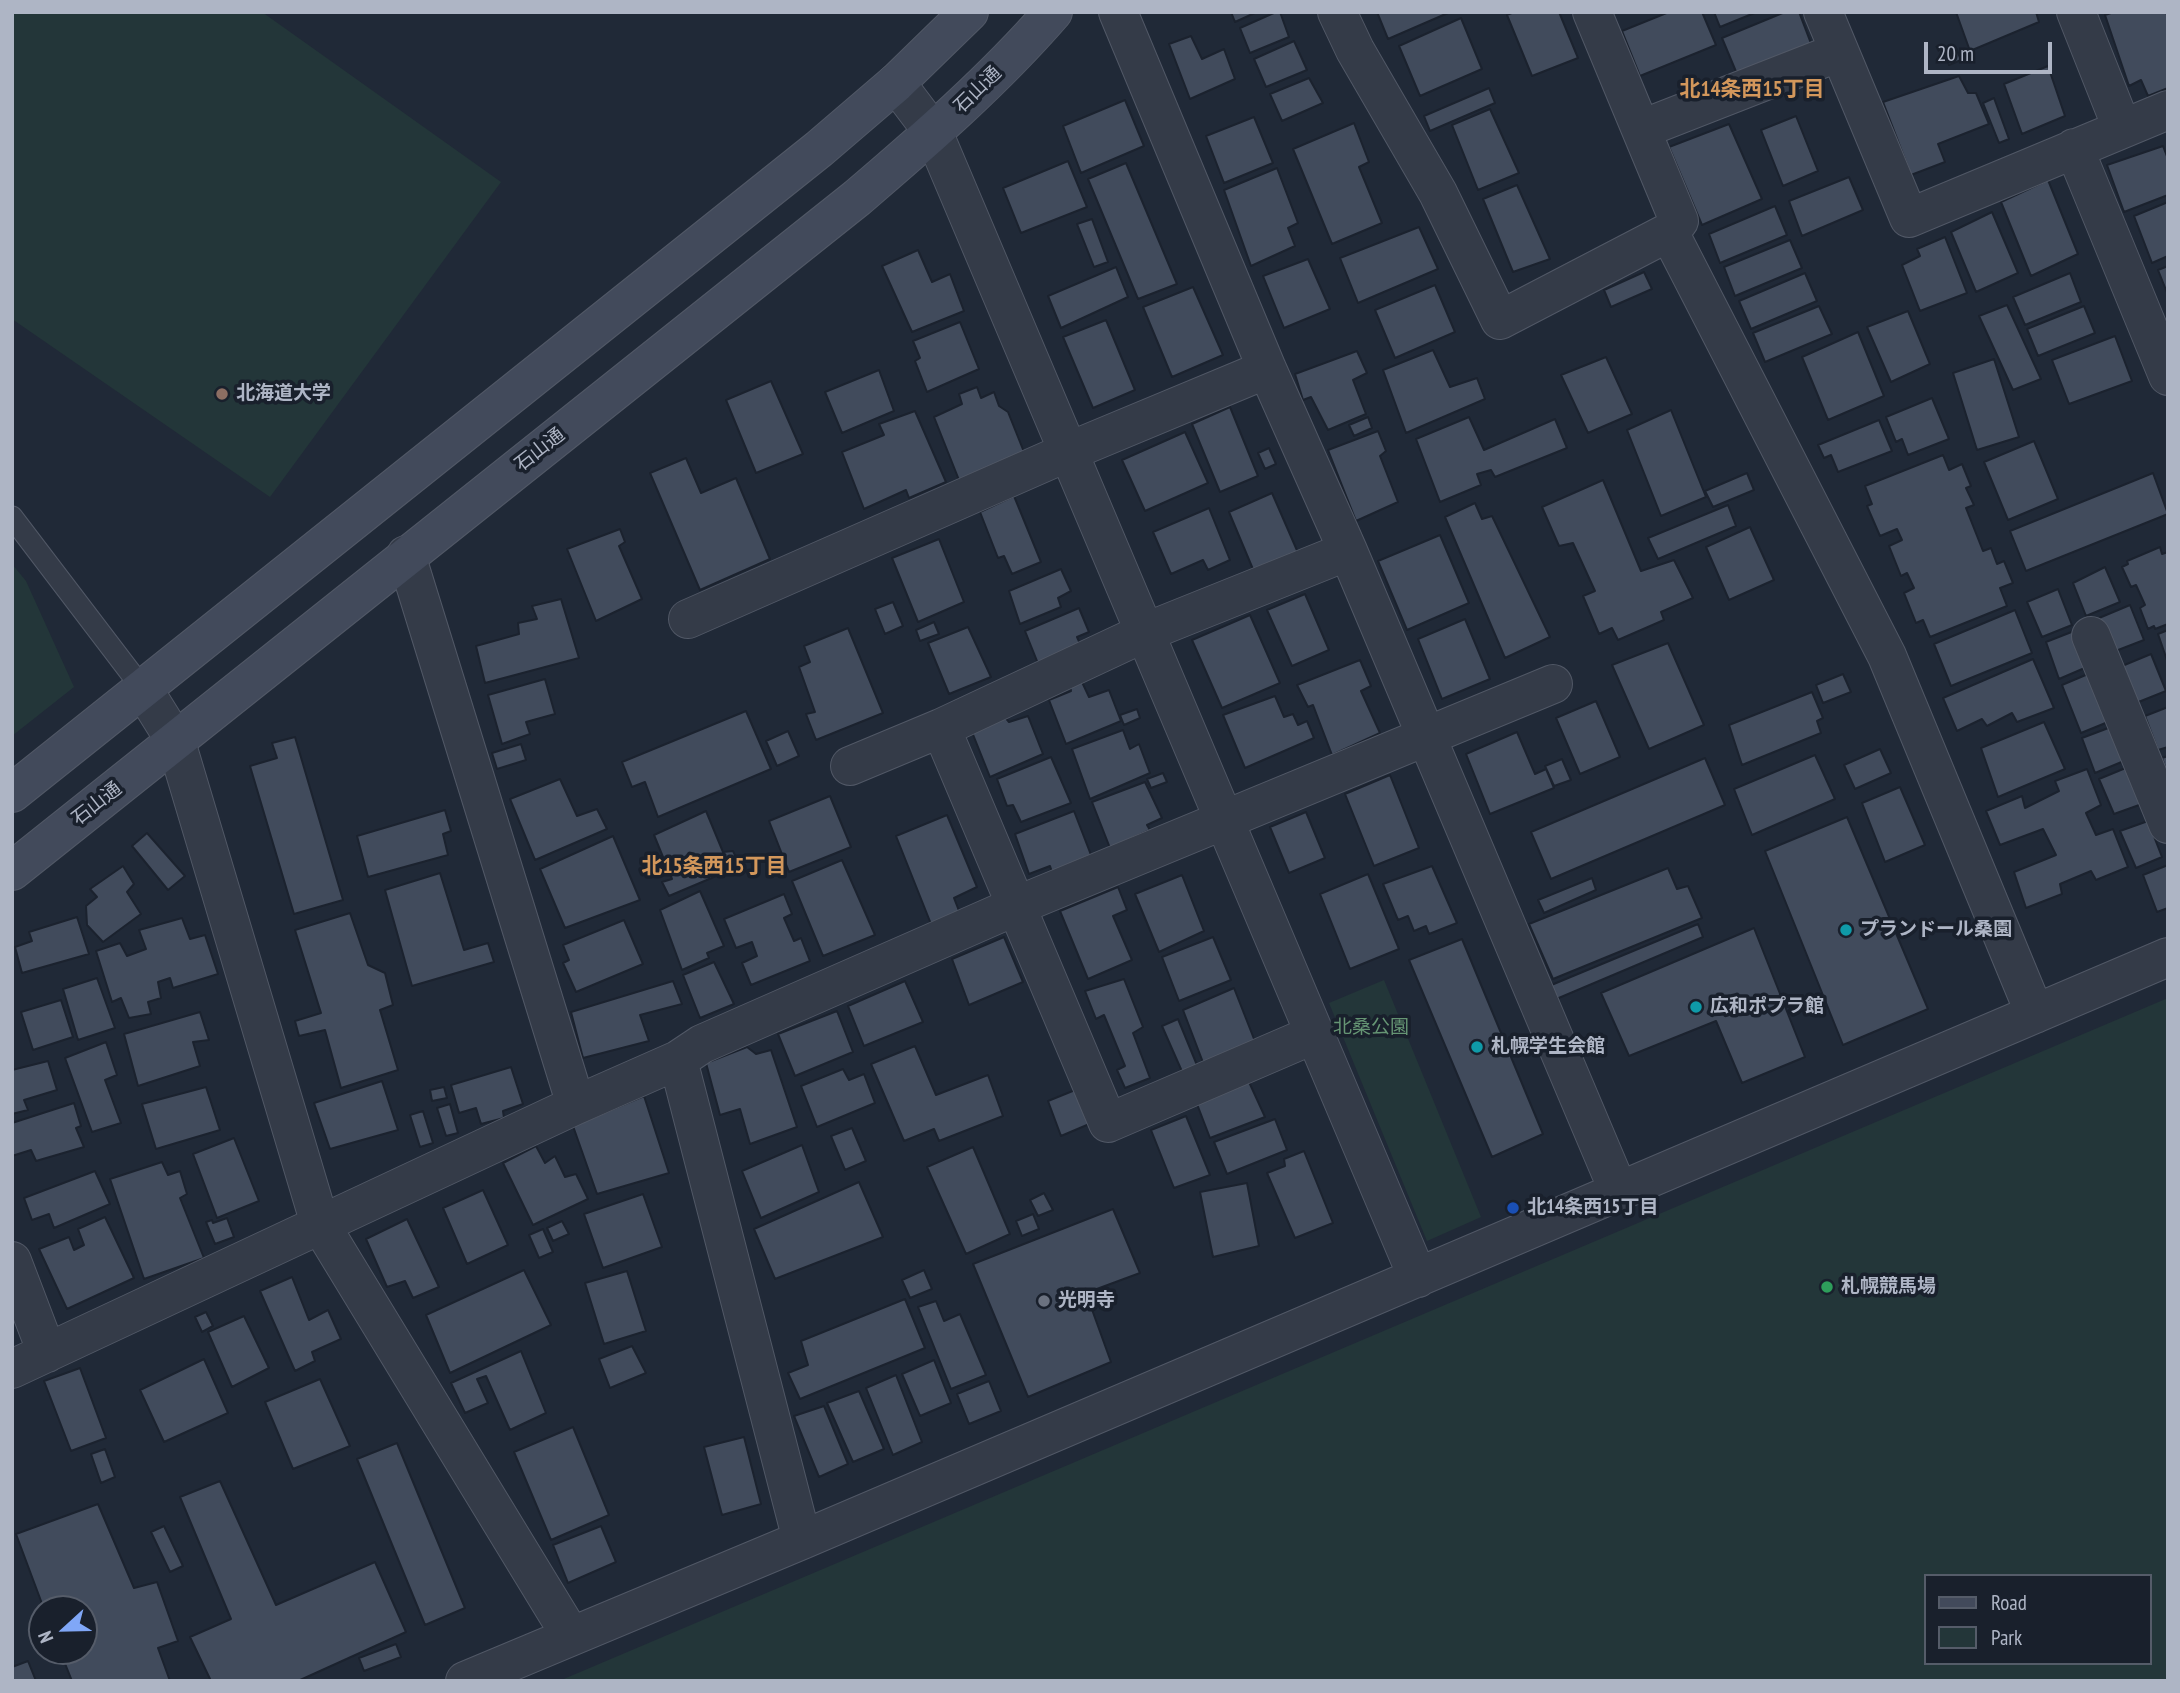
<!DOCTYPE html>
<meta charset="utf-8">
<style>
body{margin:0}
#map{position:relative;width:2180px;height:1693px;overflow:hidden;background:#202937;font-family:"PT Sans Narrow",sans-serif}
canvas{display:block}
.frame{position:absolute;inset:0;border:14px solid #aeb5c5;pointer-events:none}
.legend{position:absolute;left:1924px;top:1574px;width:228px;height:91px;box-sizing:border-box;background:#19202c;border:2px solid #555c69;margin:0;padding:9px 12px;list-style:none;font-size:21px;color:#aeb5c5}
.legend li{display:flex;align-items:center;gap:14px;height:35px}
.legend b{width:35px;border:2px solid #555c69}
.north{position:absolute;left:28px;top:1595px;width:70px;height:70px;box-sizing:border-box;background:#19202c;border:2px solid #555c69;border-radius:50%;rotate:248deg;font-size:19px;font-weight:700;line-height:28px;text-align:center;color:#aeb5c5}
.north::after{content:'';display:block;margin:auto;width:24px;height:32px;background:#80a7f7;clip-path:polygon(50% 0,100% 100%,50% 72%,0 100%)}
.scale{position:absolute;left:1924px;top:42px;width:128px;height:32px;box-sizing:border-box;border:4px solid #aeb5c5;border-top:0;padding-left:9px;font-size:21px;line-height:24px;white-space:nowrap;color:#aeb5c5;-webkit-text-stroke:5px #19202c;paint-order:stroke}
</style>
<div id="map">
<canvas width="2180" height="1693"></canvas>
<div class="frame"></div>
<ul class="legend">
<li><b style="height:9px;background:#424a5b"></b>Road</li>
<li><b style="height:19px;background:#233639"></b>Park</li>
</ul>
<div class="north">N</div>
<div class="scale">20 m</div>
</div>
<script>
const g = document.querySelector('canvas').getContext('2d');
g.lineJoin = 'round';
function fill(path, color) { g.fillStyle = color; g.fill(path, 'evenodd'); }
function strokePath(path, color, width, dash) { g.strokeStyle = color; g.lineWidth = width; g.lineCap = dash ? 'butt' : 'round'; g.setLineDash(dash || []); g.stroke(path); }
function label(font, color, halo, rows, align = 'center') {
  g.font = font + ' "PT Sans Narrow","Noto Sans JP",sans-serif'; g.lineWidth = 7; g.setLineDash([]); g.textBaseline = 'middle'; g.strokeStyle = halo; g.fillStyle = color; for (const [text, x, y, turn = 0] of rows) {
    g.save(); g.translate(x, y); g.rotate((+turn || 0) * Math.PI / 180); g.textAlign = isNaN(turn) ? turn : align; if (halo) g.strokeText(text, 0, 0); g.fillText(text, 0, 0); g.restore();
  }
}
fill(new Path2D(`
 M12 12H262L501 182 270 497 12 319Z
 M12 564 26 581 74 687 12 736Z
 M1384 980 1481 1217 1427 1241 1329 1003Z
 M2168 998V1681H559ZM1926 1576H2150V1663H1926Z`), '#233639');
const building = new Path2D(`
 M1231 12H1257L1235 22Z
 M1276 12H1280L1289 37 1250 53 1240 28Z
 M1377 12H1447L1448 13 1388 39Z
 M1514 12H1559L1578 58 1532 76 1507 15Z
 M1669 12H1702L1716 45 1640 76 1622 31Z
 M1714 12H1757L1720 27Z
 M1785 12H1799L1815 54 1737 74 1722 38Z
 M1956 12H2036L2039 22 1970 51Z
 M2114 12H2166L2168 18V88L2148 96 2141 80 2129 86 2105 15Z
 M1461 18 1482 69 1420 96 1399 46Z
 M1191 36 1202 59 1224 49 1235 79 1190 99 1169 44Z
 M1294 41 1307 70 1266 87 1254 59Z
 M1956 48 1961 60 1949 65 1944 52Z
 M2048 66 2065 116 2022 134 2004 84Z
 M1959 76 1968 93H1976L1989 124 1938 144 1945 162 1911 175 1883 102Z
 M1309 78 1323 103 1282 121 1270 94Z
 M1489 88 1495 103 1430 131 1424 116Z
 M1994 98 2009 139 1999 143 1983 103Z
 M1125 100 1144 146 1081 173 1063 126Z
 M1490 109 1519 173 1478 190 1452 125Z
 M1796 116 1818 171 1783 186 1761 130Z
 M1254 117 1273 163 1224 183 1206 136Z
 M1354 123 1369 162 1359 167 1382 223 1332 244 1293 149Z
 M1729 124 1762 199 1702 225 1669 147Z
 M2163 146 2168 159V195L2124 212 2107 165Z
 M1068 161 1087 207 1021 233 1003 188Z
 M1126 163 1177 284 1138 299 1088 179Z
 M1277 168 1298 223 1288 228 1295 246 1251 266 1224 190Z
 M1849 177 1863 210 1802 236 1789 201Z
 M2048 180 2078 254 2031 276 2001 202Z
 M1517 185 1550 259 1513 272 1483 199Z
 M2168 202V256L2152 263 2134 216Z
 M1775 206 1787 235 1720 263 1709 234Z
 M1992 212 2018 273 1976 292 1951 232Z
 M1092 219 1108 262 1094 267 1077 224Z
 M1419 227 1438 269 1358 303 1340 258Z
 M1945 237 1967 293 1920 311 1902 265 1920 256 1917 249Z
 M1790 240 1802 268 1735 296 1724 267Z
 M918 250 932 282 950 274 964 311 912 332 882 266Z
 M1308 259 1330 309 1284 328 1263 276Z
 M2168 266V295L2158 270Z
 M1116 267 1128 297 1061 328 1048 296Z
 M1644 272 1652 289 1611 307 1604 290Z
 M1805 273 1817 301 1751 329 1739 301Z
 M2070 273 2081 302 2025 325 2013 297Z
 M1435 285 1455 332 1395 358 1375 310Z
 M1193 287 1223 355 1172 377 1143 307Z
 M2007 305 2041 379 2013 390 1979 316Z
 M1819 306 1832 334 1765 362 1753 333Z
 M2084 306 2095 333 2038 356 2027 329Z
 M1908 311 1930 364 1891 382 1867 327Z
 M1106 320 1135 390 1093 408 1063 337Z
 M960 322 979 369 927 392 915 361 920 358 913 341Z
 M1858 332 1884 396 1828 420 1802 357Z
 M2115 336 2132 381 2069 404 2052 360Z
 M1433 350 1450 387 1477 378 1485 399 1406 433 1383 370Z
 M1357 351 1367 373 1353 380 1366 414 1328 430 1311 397 1303 400 1295 374Z
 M1606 357 1632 414 1588 433 1561 375Z
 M1994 359 2019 437 1977 450 1953 373Z
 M879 370 894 411 842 433 825 392Z
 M771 381 803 454 756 473 726 400Z
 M977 387 981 398 994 392 999 406 1008 412 1024 452 959 480 934 417 962 404 959 394Z
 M1932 398 1949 439 1908 455 1902 439 1896 442 1886 417Z
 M1230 407 1258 476 1220 492 1192 424Z
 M1671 410 1706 497 1661 516 1627 430Z
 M915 411 946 482 909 498 906 490 864 509 842 452 884 435 879 424Z
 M1368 417 1372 428 1354 436 1349 425Z
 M1469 417 1484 450 1555 419 1567 448 1495 477 1491 470 1477 474 1481 485 1440 502 1416 439Z
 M1879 420 1892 451 1838 472 1831 455 1824 458 1818 445Z
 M1378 431 1386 451 1380 456 1398 502 1356 521 1328 450Z
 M1185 432 1208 483 1145 511 1122 460Z
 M2034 441 2058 499 2008 520 1984 462Z
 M1269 448 1276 464 1265 469 1258 453Z
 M1943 455 1949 470 1962 464 1971 486 1966 488 1974 505 1966 508 1983 551 1991 548 1997 564 2004 561 2013 583 2000 588 2007 606 1930 637 1923 620 1916 623 1904 593 1914 588 1907 573 1901 576 1889 546 1902 540 1897 529 1880 536 1867 506 1872 504 1865 486Z
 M686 458 701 493 736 478 770 559 700 590 650 473Z
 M1747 473 1754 490 1713 507 1705 491Z
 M2153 473 2168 514 2026 571 2010 531Z
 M1603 480 1641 571 1674 560 1693 598 1661 612 1664 620 1618 640 1612 628 1599 634 1583 596 1595 591 1573 543 1559 546 1542 507Z
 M1272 493 1299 555 1255 574 1229 512Z
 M1014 496 1041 562 1012 574 1004 556 998 558 980 512Z
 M1475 503 1482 519 1492 516 1550 637 1505 658 1445 517Z
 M1728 505 1736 526 1658 559 1648 538Z
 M1209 508 1230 560 1208 570 1203 560 1171 574 1153 532Z
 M1750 527 1774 580 1729 600 1706 547Z
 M620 529 625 542 619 546 642 599 596 621 567 549Z
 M1440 535 1469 603 1407 630 1378 561Z
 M939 539 964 602 918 622 892 558Z
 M2160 547 2162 554 2168 552V624L2155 629 2154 626 2148 629 2140 608 2145 605 2136 585 2131 587 2122 567 2128 564 2127 561Z
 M2105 567 2120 602 2086 616 2073 583Z
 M1061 569 1071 591 1058 598 1061 607 1020 624 1009 591Z
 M2058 589 2072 625 2042 637 2027 602Z
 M1305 594 1329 650 1292 666 1267 610Z
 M561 599 579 658 485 683 476 646 519 634 518 623 537 619 532 606Z
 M893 602 903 626 885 634 875 609Z
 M2130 605 2144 640 2113 652 2099 618Z
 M1079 608 1089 632 1077 637 1082 648 1039 666 1025 631Z
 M2015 610 2032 653 1951 686 1934 644Z
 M1250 615 1280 683 1222 708 1192 640Z
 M1465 619 1490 679 1442 699 1418 639Z
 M934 622 939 634 920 641 916 630Z
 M968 627 991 677 949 694 928 643Z
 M848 628 883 713 816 740 806 714 815 712 799 667 810 662 804 646Z
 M2168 630V663L2158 634Z
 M2074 631 2087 667 2059 679 2046 642Z
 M1668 643 1704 725 1649 749 1612 665Z
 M2151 654 2166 691 2136 703 2122 666Z
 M2033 659 2054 708 2017 722 2012 713 1987 726 1982 719 1957 731 1943 698Z
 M1360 660 1371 686 1361 691 1380 733 1332 755 1313 705 1308 707 1297 685Z
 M1843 674 1851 692 1823 703 1816 685Z
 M2088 674 2108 722 2081 733 2062 685Z
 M545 679 555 714 526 722 530 734 502 744 488 695Z
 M1082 682 1089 697 1109 690 1121 721 1066 744 1049 700 1071 691 1070 686Z
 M1812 692 1823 718 1817 721 1821 733 1742 765 1729 725Z
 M1275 696 1284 717 1293 714 1298 725 1307 721 1314 738 1245 768 1223 715Z
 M1596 701 1620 757 1580 774 1556 718Z
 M2168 707V747L2158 750 2145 716Z
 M1137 709 1140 718 1124 725 1120 715Z
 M746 711 771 769 658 817 645 782 632 787 622 762Z
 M1004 716 1009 722 1028 716 1043 754 990 777 972 732Z
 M2044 722 2065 769 1998 797 1981 748Z
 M2111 727 2124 761 2095 773 2082 738Z
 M1123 730 1130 749 1139 744 1150 773 1090 799 1072 749Z
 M788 731 799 756 777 766 766 741Z
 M1517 732 1535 774 1546 769 1554 788 1490 814 1466 754Z
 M295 737 343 900 294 914 250 766 277 758 272 743Z
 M521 744 526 760 497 769 492 753Z
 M1880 749 1891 773 1855 789 1844 765Z
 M1815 755 1835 799 1752 835 1734 789Z
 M2168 756V775L2162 758Z
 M1051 757 1071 803 1021 822 1013 805 1007 806 997 779Z
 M1705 758 1725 805 1551 879 1531 832Z
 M1562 759 1571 780 1554 786 1545 766Z
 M2128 767 2142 804 2114 814 2099 779Z
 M2087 769 2101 805 2086 813 2096 835 2113 829 2128 867 2096 880 2091 871 2060 884 2062 894 2026 908 2014 872 2056 855 2043 829 2000 845 1986 811 2022 796 2025 808 2059 791 2055 781Z
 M1163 773 1167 782 1151 788 1147 779Z
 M1390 775 1419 848 1374 866 1345 794Z
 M560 779 577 816 597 809 607 829 535 860 510 799Z
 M1145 782 1162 818 1147 825 1150 830 1110 848 1092 802Z
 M1900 787 1925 845 1885 862 1862 803Z
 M830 796 851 847 789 872 769 821Z
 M445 810 451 831 443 834 448 855 368 877 357 836Z
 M706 811 723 852 733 851 740 866 669 896 662 882 672 879 654 835Z
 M1074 811 1091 855 1052 872 1050 866 1029 874 1015 834Z
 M1306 812 1325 858 1289 873 1270 827Z
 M947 815 977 887 954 898 961 916 933 929 896 836Z
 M1847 817 1928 1009 1843 1045 1765 851Z
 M2148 821 2162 857 2136 868 2120 831Z
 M147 833 185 876 168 890 132 846Z
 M613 836 640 900 565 928 540 869Z
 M842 860 875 935 823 956 792 881Z
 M2168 865V908L2157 912 2143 875Z
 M123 866 134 884 127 892 141 914 103 942 87 925 86 906 97 897 90 889Z
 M1432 866 1457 923 1429 934 1426 926 1414 931 1408 916 1398 920 1383 884Z
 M1668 868 1677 889 1688 886 1702 918 1553 979 1529 924Z
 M440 873 464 950 488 943 494 962 412 986 385 890Z
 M1368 874 1399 949 1350 969 1320 894Z
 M1182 875 1204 931 1159 952 1135 894Z
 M1592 878 1596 890 1544 913 1538 900Z
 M1118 887 1127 910 1113 916 1132 960 1088 979 1060 911Z
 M700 891 724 946 707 953 709 958 682 970 660 910Z
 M784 894 792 914 784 918 794 941 801 938 810 961 751 985 742 963 757 956 752 942 736 948 724 919Z
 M350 913 368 965 385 973 393 1005 380 1010 398 1070 341 1088 325 1030 299 1036 295 1021 321 1013 295 930Z
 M77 917 89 954 22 973 15 947 32 941 29 932Z
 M182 918 190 939 205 935 218 974 173 988 170 978 158 982 161 998 148 1002 151 1014 129 1018 121 998 112 1002 96 951 120 943 127 956 146 949 139 930Z
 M624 920 643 964 576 992 563 963 569 960 563 945Z
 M1698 924 1703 937 1554 1000 1549 986Z
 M1754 928 1805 1057 1742 1083 1716 1021 1629 1056 1601 993Z
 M1004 937 1023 982 969 1005 952 959Z
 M1213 937 1231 980 1179 1001 1162 957Z
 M1462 939 1543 1134 1492 1157 1409 960Z
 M714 962 734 1004 700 1018 683 975Z
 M97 978 115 1028 78 1040 63 989Z
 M1124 979 1143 1027 1133 1033 1150 1078 1125 1088 1117 1070 1125 1066 1104 1015 1096 1019 1085 991Z
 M673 981 682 1004 640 1015 649 1041 583 1058 571 1012Z
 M905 981 923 1022 864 1046 848 1006Z
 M1234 988 1256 1044 1204 1065 1183 1010Z
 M61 1000 73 1037 33 1050 21 1012Z
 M837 1011 853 1052 795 1076 778 1034Z
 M200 1012 209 1040 193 1042 200 1066 138 1086 124 1034Z
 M1178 1019 1199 1070 1184 1076 1162 1026Z
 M106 1042 117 1075 105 1080 121 1123 92 1132 65 1058Z
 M915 1046 936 1095 988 1075 1003 1116 939 1141 934 1129 904 1141 871 1064Z
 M747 1047 756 1054 771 1050 797 1127 750 1144 740 1109 720 1115 706 1063Z
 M48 1061 57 1090 24 1100 28 1110 12 1114V1070Z
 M511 1067 523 1104 503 1111 504 1118 481 1124 476 1108 459 1113 451 1085Z
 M843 1069 849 1080 864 1074 875 1103 817 1127 801 1086Z
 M382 1081 398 1130 330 1149 314 1103Z
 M1249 1082 1265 1117 1210 1138 1197 1104Z
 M206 1087 220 1130 156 1149 142 1104Z
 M444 1087 447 1098 432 1101 430 1090Z
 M1080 1088 1094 1122 1061 1136 1048 1101Z
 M644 1096 669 1173 597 1194 573 1126Z
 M74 1103 81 1126 76 1128 84 1147 36 1161 31 1150 12 1156V1123Z
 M450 1104 458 1133 446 1136 437 1108Z
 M423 1111 433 1143 420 1147 410 1115Z
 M1186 1116 1210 1175 1174 1188 1151 1130Z
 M1275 1119 1287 1150 1227 1174 1214 1142Z
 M852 1128 866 1161 845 1170 831 1136Z
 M234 1138 259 1201 217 1218 193 1154Z
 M802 1145 819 1192 761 1218 742 1171Z
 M536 1146 545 1163 555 1156 565 1177 576 1174 588 1199 533 1225 503 1163Z
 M973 1147 1010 1234 966 1254 927 1167Z
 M1304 1151 1333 1223 1295 1238 1267 1173 1285 1166 1284 1159Z
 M162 1162 168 1175 180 1171 187 1194 180 1198 204 1258 144 1279 110 1179Z
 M95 1171 110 1204 54 1228 49 1214 32 1220 24 1198Z
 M859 1182 883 1237 775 1279 754 1229Z
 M1247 1183 1259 1246 1213 1257 1200 1192Z
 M483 1190 508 1245 467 1264 443 1208Z
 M1044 1193 1053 1210 1038 1216 1030 1200Z
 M643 1194 662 1247 603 1268 584 1214Z
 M1113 1209 1140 1273 1086 1293 1111 1362 1028 1397 973 1264Z
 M1033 1214 1039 1229 1022 1236 1016 1221Z
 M105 1217 134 1278 67 1309 39 1249 69 1237 74 1250 84 1245 78 1229Z
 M227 1218 234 1237 215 1244 206 1222 212 1220 213 1223Z
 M407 1219 439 1287 413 1298 405 1281 387 1287 366 1239Z
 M562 1221 569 1234 553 1241 547 1228Z
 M543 1229 553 1252 539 1258 529 1235Z
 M524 1270 551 1325 450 1373 426 1315Z
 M924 1270 932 1289 910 1298 902 1280Z
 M627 1271 646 1331 604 1344 585 1283Z
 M292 1277 309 1320 328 1310 341 1339 312 1352 315 1361 295 1371 260 1291Z
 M905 1299 925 1348 800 1399 788 1373 808 1365 801 1341Z
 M936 1301 944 1321 960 1314 986 1375 951 1389 918 1307Z
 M206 1312 213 1326 202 1332 195 1317Z
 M244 1316 269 1368 232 1387 208 1332Z
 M632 1346 646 1373 610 1388 599 1359Z
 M521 1351 546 1413 510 1430 486 1376 477 1379 488 1403 465 1413 451 1383Z
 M204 1359 228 1413 164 1442 140 1390Z
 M934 1360 951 1403 920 1416 902 1374Z
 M80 1368 106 1438 71 1451 44 1381Z
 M896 1375 922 1442 893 1455 866 1388Z
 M320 1379 350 1446 293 1469 265 1402Z
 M989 1381 1001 1411 969 1424 957 1394Z
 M859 1391 884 1449 853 1462 827 1403Z
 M824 1406 848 1464 819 1477 794 1416Z
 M573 1427 609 1515 551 1540 514 1452Z
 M744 1437 761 1504 722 1515 704 1447Z
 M397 1443 465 1608 425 1625 357 1459Z
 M105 1449 115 1477 101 1483 91 1454Z
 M220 1481 276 1605 375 1562 406 1632 298 1681H211L190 1637 231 1619 180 1497Z
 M98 1504 134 1588 157 1582 178 1641 158 1648 170 1681H72L60 1651H84V1609H44L16 1534Z
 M164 1526 183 1566 170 1572 151 1532Z
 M601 1526 616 1562 568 1583 553 1545Z
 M396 1644 401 1657 364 1671 359 1658Z
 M28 1661 36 1681H12V1667Z`);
fill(building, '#414b5c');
strokePath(building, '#1b222e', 2);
const lane = new Path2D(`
 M12 517 143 689`);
const street = new Path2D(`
 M1118 12 1267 369 1348 551 1619 1192
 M1337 12 1355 50 1438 193 1500 320 1669 232 1679 221 1592 12
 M1823 12 1909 218 2168 110
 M2076 12 2122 128
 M896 83 933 132 1418 1278
 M1642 129 1839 52
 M2074 148 2168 376
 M1669 232 1887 656 2035 1014
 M406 555 576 1105
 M688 619 1070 451 1267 369
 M2091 636 2168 824
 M143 689 176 742 320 1224 571 1636
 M941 728 1108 1123 1315 1034
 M850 766 941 728 1146 632 1348 551
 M678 1060 802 1540
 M12 1261 47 1353
 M12 1369 576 1105 678 1060 702 1044 1016 906 1553 684
 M465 1681 802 1540 2168 957`);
const secondary = new Path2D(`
 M12 793 819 149 896 83 969 12
 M12 871 857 198C926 139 994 80 1053 12`);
strokePath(lane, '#515866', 23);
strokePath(street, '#515866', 40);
strokePath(secondary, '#515866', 40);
strokePath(lane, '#343b48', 21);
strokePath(street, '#343b48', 38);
strokePath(secondary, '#424a5b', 38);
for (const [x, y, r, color] of [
 [222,394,7,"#8d6e63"],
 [1846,930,7,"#0f9aa8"],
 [1696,1007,7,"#0f9aa8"],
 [1477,1047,7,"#0f9aa8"],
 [1513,1208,7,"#1a4fb4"],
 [1827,1287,7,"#2e9e5b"],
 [1044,1301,7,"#6b7280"]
]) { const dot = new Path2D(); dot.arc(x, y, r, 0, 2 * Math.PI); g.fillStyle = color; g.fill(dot); strokePath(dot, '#19202c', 2.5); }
label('19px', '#aeb5c5', '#19202c', [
 ["石山通",978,90,-44],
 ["石山通",540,450,-38],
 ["石山通",97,804,-38]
]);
label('bold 19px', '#aeb5c5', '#19202c', [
 ["北海道大学",236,394],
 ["プランドール桑園",1860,930],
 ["広和ポプラ館",1710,1007],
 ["札幌学生会館",1491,1047],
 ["北14条西15丁目",1527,1208],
 ["札幌競馬場",1841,1287],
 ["光明寺",1058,1301]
], 'left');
label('19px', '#669574', '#19202c', [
 ["北桑公園",1371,1028]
]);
label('bold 21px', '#d3975b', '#19202c', [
 ["北14条西15丁目",1752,90],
 ["北15条西15丁目",714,867]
]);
</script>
